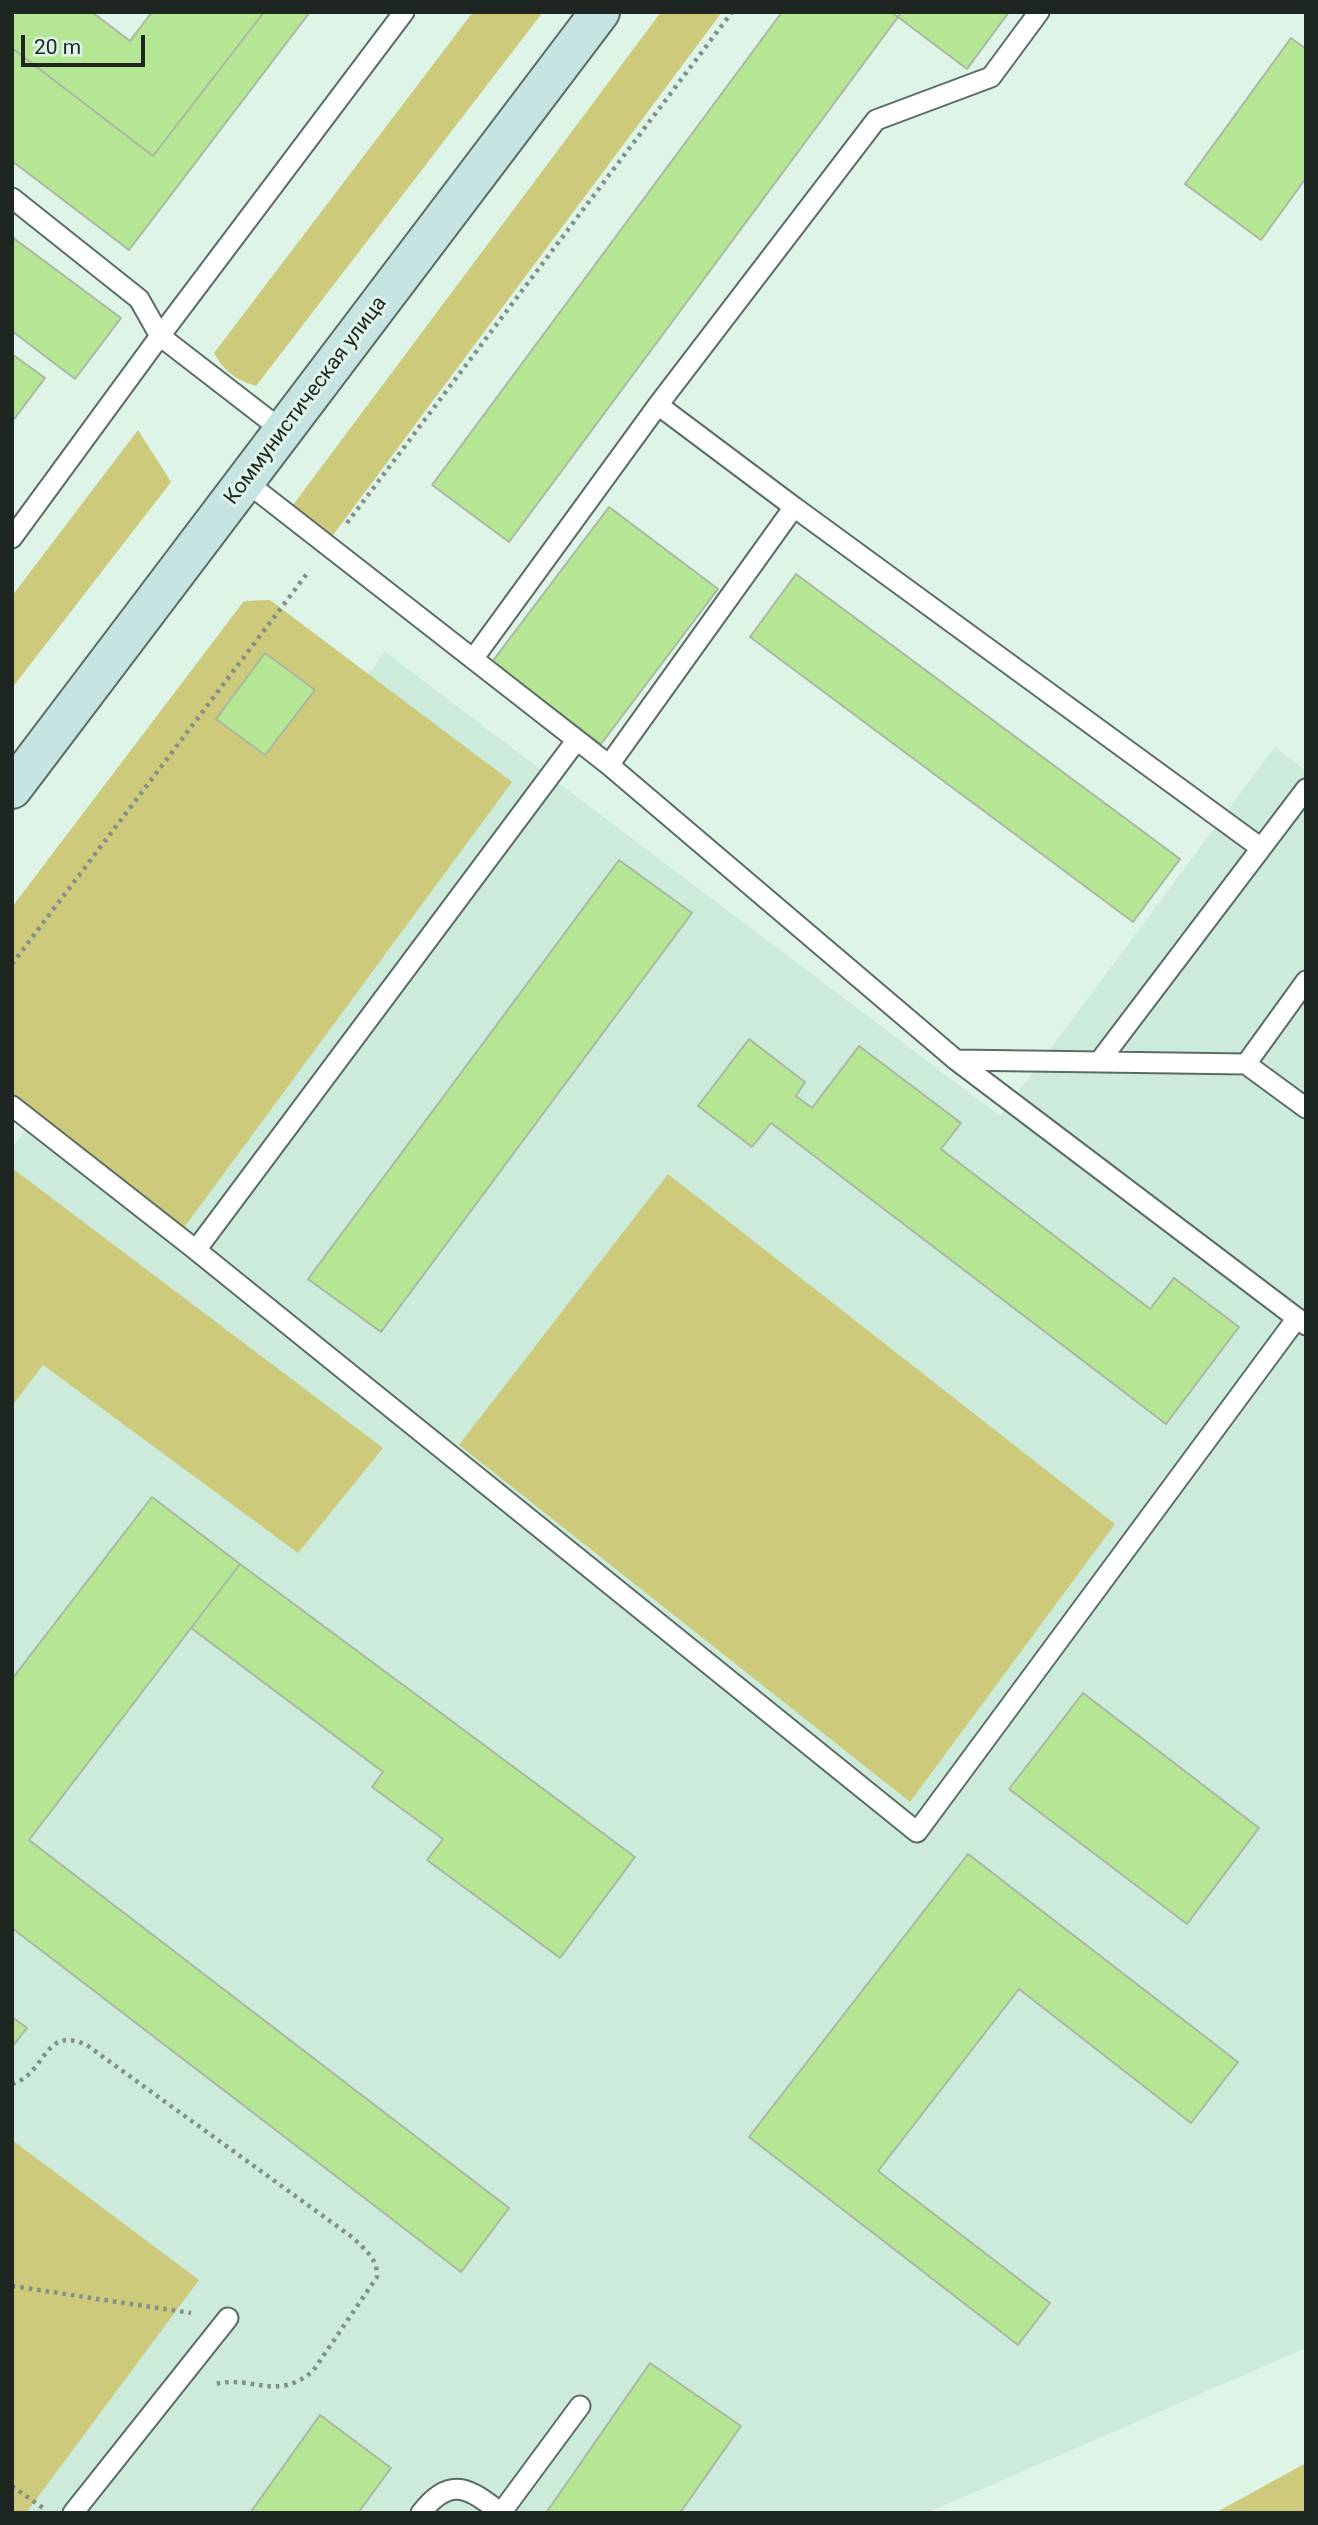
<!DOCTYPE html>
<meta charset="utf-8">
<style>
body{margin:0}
#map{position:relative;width:1318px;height:2525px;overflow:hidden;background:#def4e7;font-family:Roboto,sans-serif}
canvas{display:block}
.frame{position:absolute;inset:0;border:14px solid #1e2621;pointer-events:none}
.scale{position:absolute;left:21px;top:35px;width:124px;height:32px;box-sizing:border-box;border:4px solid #1e2621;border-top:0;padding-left:9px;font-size:21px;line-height:24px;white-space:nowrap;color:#1e2621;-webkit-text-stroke:5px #def4e7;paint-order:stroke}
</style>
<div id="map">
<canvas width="1318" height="2525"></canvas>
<div class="frame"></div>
<div class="scale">20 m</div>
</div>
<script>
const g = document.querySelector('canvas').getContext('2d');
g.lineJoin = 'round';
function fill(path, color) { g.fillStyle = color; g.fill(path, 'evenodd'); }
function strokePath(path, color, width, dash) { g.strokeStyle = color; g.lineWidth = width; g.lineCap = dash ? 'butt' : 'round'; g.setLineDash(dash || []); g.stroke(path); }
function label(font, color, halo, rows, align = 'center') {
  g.font = font + ' Roboto,sans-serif'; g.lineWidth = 6; g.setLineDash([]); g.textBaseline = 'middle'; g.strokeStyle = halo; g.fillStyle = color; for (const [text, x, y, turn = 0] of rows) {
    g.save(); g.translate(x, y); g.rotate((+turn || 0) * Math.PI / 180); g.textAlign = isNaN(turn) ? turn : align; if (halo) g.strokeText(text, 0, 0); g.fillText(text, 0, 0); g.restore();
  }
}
fill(new Path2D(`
 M385 652 1000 1116 1275 747 1306 771V2348L927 2513H12V1148Z`), '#cdebdb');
fill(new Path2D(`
 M473 12H543L256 386C236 380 224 371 214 353Z
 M661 12H722L319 554 301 533 293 505Z
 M138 430 171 482 12 688V596Z
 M270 600 512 782 180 1233 12 1108V907L244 601Z
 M12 1168 383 1448 298 1553 43 1365 12 1406Z
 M668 1174 1115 1524 910 1802 459 1445Z
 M12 2140 199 2280 26 2513H12Z
 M1306 2463V2513H1215Z`), '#cdca7c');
const building = new Path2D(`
 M12 12H92L130 41 152 12H264L153 156 12 48Z
 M264 12H310L129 250 12 161V48L153 156Z
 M782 12H891L898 17 509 542 432 485Z
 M901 12H1009L967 69 898 17Z
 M1291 38 1306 49V178L1261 240 1185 184Z
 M12 237 121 318 75 379 12 331Z
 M12 354 45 378 12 422Z
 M609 507 718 589 601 744 492 662Z
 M796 574 1180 859 1133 922 750 637Z
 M265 653 315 690 265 755 216 719Z
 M619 860 692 913 381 1332 308 1279Z
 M749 1039 805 1082 796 1096 812 1108 859 1046 961 1123 941 1149 1150 1309 1174 1278 1239 1327 1166 1424 771 1123 752 1147 698 1106Z
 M152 1497 240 1564 29 1840 509 2208 461 2272 12 1928V1679Z
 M240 1564 635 1857 560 1958 427 1860 443 1839 372 1787 383 1772 191 1628Z
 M1083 1693 1259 1828 1187 1924 1009 1789Z
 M968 1854 1238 2062 1191 2123 1019 1989 878 2171 1050 2303 1018 2345 749 2137Z
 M12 2017 27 2028 12 2047Z
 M650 2363 741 2426 680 2513H546Z
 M320 2415 391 2468 358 2513H250Z`);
fill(building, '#b4e694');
strokePath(building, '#abb6a4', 2);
const lane = new Path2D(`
 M12 198 139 299 160 336 283 431
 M245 481 609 765 956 1060 1306 1325
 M794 507 658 405 876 120 991 77 1039 12
 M12 538 160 336 404 12
 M473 659 658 405
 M609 765 794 507 1261 848
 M956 1060 1246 1064 1306 1108
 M1099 1062 1306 789
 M1246 1064 1306 981
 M12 1106 196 1250 576 741
 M196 1250 917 1832 1297 1318
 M73 2513 228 2318
 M421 2513C450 2475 469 2488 501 2513
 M501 2513 580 2406`);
const secondary = new Path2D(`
 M12 789 600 12`);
strokePath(lane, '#5a6d62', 23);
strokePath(secondary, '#5a6d62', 42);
strokePath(new Path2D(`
 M347 523 732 12
 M12 964 309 571
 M12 2084C47 2074 43 2023 88 2046L352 2237C364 2249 378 2258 377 2277L313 2371C276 2402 254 2375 215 2384
 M12 2286 191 2313
 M12 2486 43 2508`), '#829188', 4.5, [3.5, 5]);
strokePath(lane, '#fff', 19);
strokePath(secondary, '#c5e4e2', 38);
label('21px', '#1e2621', '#def4e7', [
 ["Коммунистическая улица",306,401,-53]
]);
</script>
